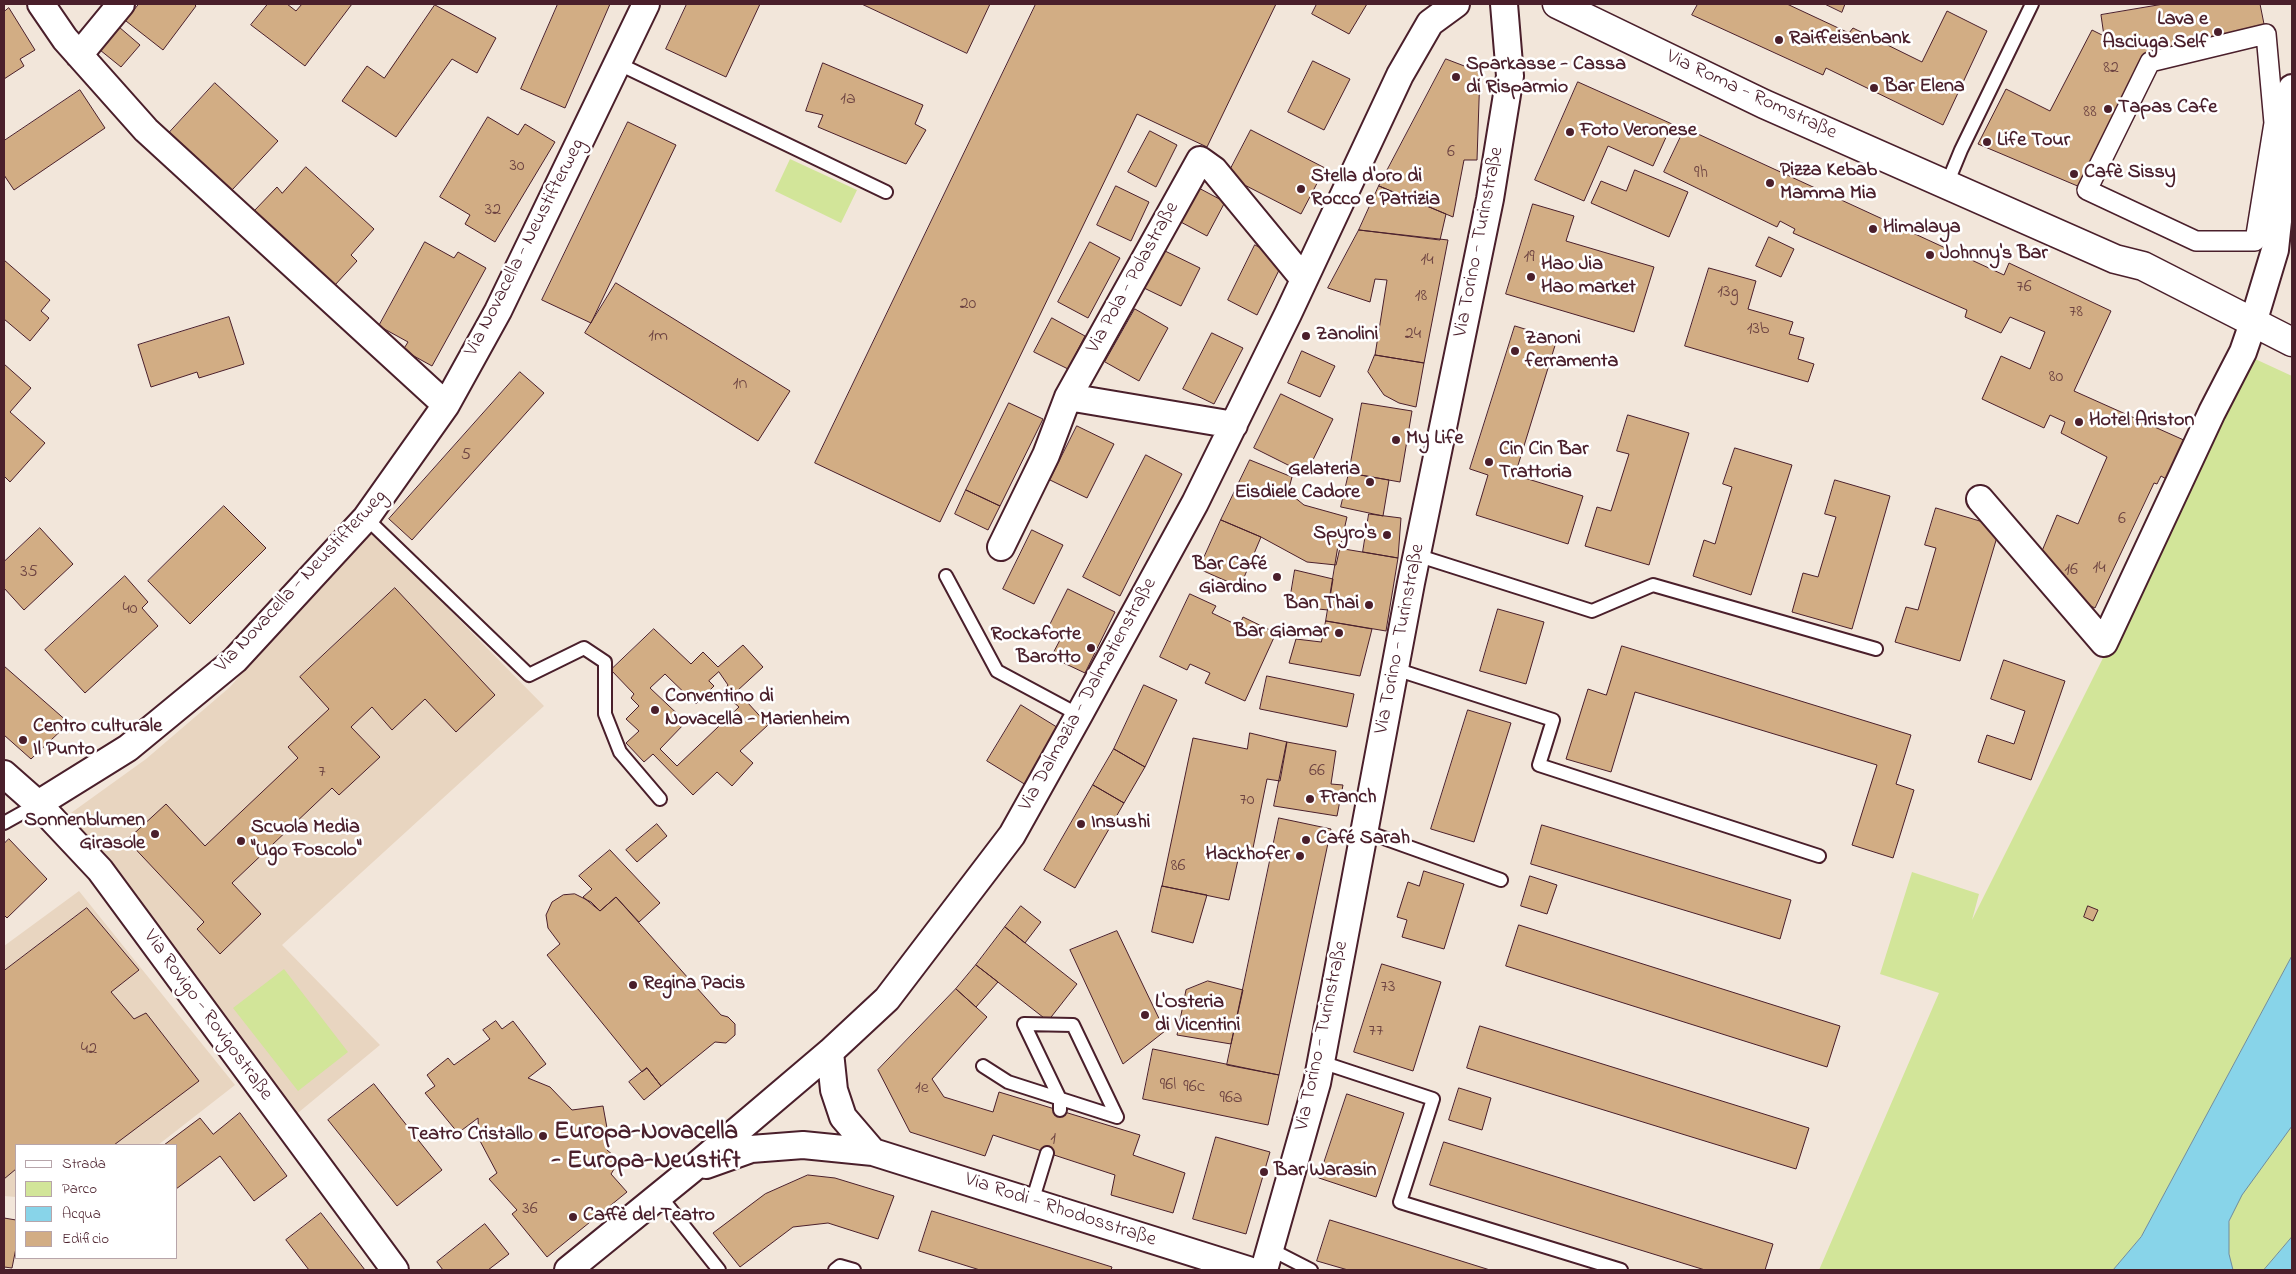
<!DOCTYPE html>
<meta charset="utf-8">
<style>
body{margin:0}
#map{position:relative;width:2296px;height:1274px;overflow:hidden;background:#f2e6da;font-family:"Indie Flower",sans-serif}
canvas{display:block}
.frame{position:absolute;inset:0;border:5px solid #4a1f2b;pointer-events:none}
.legend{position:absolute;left:15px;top:1144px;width:162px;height:115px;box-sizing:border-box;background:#fff;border:1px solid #b7a5aa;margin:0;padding:6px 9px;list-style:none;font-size:15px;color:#4a1f2b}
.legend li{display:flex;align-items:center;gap:10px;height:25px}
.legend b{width:25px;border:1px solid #b7a5aa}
</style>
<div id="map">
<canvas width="2296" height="1274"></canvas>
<div class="frame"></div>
<ul class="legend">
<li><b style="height:6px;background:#fff"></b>Strada</li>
<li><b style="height:14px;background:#d2e599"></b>Parco</li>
<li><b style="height:14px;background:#88d4e9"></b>Acqua</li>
<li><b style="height:14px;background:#d2ad84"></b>Edificio</li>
</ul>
</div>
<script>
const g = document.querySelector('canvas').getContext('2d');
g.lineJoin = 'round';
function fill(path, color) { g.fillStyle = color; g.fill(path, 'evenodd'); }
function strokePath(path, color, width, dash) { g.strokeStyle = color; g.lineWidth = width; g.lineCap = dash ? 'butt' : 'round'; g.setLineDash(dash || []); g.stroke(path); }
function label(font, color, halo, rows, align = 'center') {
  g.font = font + ' "Indie Flower",sans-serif'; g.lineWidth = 5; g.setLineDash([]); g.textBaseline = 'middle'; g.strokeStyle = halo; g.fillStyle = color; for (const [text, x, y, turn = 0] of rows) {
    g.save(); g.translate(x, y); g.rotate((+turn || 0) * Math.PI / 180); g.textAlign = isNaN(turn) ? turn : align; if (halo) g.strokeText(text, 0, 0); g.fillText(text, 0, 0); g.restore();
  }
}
fill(new Path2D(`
 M368 527 544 706 282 945 380 1045 293 1117 64 818 146 759 230 687Z
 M79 891 235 1085 158 1145H16V1197L4 1196V946Z`), '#e8d5c0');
fill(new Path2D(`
 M790 159 857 190 841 223 775 191Z
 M2253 358 2292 376V956L2141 1237 2113 1270H1819L1939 993 1880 974 1912 872 1979 894 1972 920Z
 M284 969 348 1052 298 1091 233 1008Z
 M2292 1126V1237L2264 1270H2233C2229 1256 2225 1235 2230 1220 2238 1191 2274 1151 2292 1126Z`), '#d2e599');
const water = new Path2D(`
 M2292 956V1126L2242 1195 2229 1221V1254L2233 1270H2113L2141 1237Z
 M2292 1237V1270H2264Z`);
fill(water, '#88d4e9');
strokePath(water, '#6f8c9d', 1);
const building = new Path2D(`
 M139 4H194L196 6 163 50 126 21Z
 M268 4H287L296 11 302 4H352L305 66 251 25Z
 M558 4H610L565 108 521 89Z
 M687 4H760L726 77 666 49Z
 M862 4H990L967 53Z
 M1036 4H1276L1207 147 1137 114 940 522 815 463Z
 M1317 4H1367L1349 34 1312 14Z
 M1698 4H1787L1849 33 1853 28 1922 62 1947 11 1987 31 1943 125 1826 68 1823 75 1692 15Z
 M1825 4H1845L1842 12Z
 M2164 4H2260L2266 34 2150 62 2087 190 1978 144 2006 89 2050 111 2092 30 2104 36 2101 15Z
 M435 5 496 38 477 73 452 59 396 137 342 101 367 66 384 78Z
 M9 8 35 50 20 59 24 66 4 79V12Z
 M119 27 140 45 121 67 100 50Z
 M1446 59 1480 72 1477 160H1464L1453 217 1379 186Z
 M1313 61 1350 79 1324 130 1288 112Z
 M823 63 923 105 915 124 926 130 906 164 818 127 823 115 806 111Z
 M1578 82 1672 124 1653 166 1608 146 1584 201 1535 180Z
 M215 83 278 141 232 190 169 133Z
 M80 90 105 128 14 190 4 175V141Z
 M488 117 518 135 525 124 555 142 495 242 465 224 470 215 440 197Z
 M628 122 676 145 591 323 542 300Z
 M1685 128 2004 275 2009 263 2111 311 2074 391 2186 441 2168 480 2161 476 2157 484 2154 483 2095 608 2070 596 2037 563 2057 515 2078 524 2107 457 2061 433 2065 422 2050 415 2044 428 1982 399 2001 356 2030 369 2045 332 2010 317 2001 333 1965 317 1967 310 1793 233 1795 229 1780 221 1777 227 1664 172Z
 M1251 130 1325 168 1301 214 1227 176Z
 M1150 131 1177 145 1156 187 1128 172Z
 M306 167 374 229 351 255 357 261 335 285 254 211 277 187 282 193Z
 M1635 170 1688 192 1669 237 1591 203 1601 181 1626 191Z
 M1116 186 1149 202 1131 241 1097 225Z
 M1195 186 1225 202 1207 236 1177 220Z
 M1379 186 1446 214 1440 240 1359 230Z
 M1533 204 1574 216 1566 241 1654 267 1634 332 1506 294Z
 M1359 230 1448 240 1424 363 1375 355 1387 280 1375 279 1370 302 1328 288Z
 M1769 237 1794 249 1781 277 1756 266Z
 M425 242 454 258 458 252 486 268 432 366 403 350 408 342 379 326Z
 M1090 242 1120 258 1088 318 1058 302Z
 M1255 245 1284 260 1257 315 1228 300Z
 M1163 250 1200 268 1181 306 1144 288Z
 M4 260 50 300 41 311 49 318 30 341 4 319Z
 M1709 268 1756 281 1748 309 1793 322 1789 334 1804 338 1798 359 1814 364 1808 382 1685 346Z
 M616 283 790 391 758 441 585 333Z
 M1135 309 1168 328 1139 381 1105 362Z
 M229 317 244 364 199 378 197 372 151 387 138 345Z
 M1052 318 1085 336 1068 369 1034 352Z
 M1515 326 1557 339 1515 475 1583 496 1568 544 1476 515 1488 475 1470 469Z
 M1212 333 1243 348 1214 404 1183 389Z
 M1302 351 1335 366 1320 397 1288 383Z
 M1375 355 1424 363 1416 407 1399 403 1384 395 1368 372Z
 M4 364 31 388 10 412 45 443 10 482 4 476Z
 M520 372 544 393 412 540 389 519Z
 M1281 394 1333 419 1306 474 1254 448Z
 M1009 403 1043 419 1000 506 966 490Z
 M1362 403 1412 411 1400 482 1349 473Z
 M1628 415 1689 433 1649 565 1585 546 1597 507 1611 511 1629 454 1617 451Z
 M1077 426 1114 444 1087 498 1050 480Z
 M1735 448 1792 465 1751 595 1693 576 1704 540 1715 544 1732 487 1723 484Z
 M1146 455 1182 474 1120 596 1083 577Z
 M1250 460 1292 477 1288 492 1304 505 1347 517 1336 565 1307 562 1261 537 1221 520Z
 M1349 473 1389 480 1383 516 1341 507Z
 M1835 480 1890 496 1852 629 1792 612 1803 573 1818 577 1836 517 1825 514Z
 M966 490 1000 506 988 530 955 514Z
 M224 506 266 548 190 624 148 581Z
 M1936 508 2000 527 1960 661 1895 642 1906 607 1918 610 1936 548 1925 545Z
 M1369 514 1401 518 1398 558 1363 552Z
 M1221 520 1261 537 1240 587 1199 569Z
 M40 528 73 564 24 610 4 588V562Z
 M1032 530 1063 545 1034 604 1003 589Z
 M1338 548 1398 558 1386 631 1326 621Z
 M1295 570 1333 579 1328 610 1289 606Z
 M125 576 148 602 142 608 158 626 85 693 45 650Z
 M395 588 495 695 456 732 425 699 392 730 372 707 351 727 380 757 339 795 332 788 232 883 261 914 220 954 197 929 204 922 127 840 166 804 205 846 298 758 288 747 329 709 300 677Z
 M1068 589 1115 612 1085 673 1051 657 1060 640 1046 633Z
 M1190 594 1216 606 1212 613 1239 626 1243 617 1276 633 1245 701 1205 683 1210 673 1190 664 1187 670 1160 657Z
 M1498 609 1544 622 1526 684 1480 671Z
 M1326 621 1372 629 1360 676 1289 663 1296 639 1321 642Z
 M654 629 691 664 703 652 718 667 743 645 763 667 737 691 768 725 740 751 753 763 732 786 717 772 693 795 653 754 644 762 626 743 639 731 626 719 639 706 631 698 634 694 611 670ZM719 672 728 685 722 692 739 707 677 766 660 749 686 722 650 688 665 674 696 704 714 686 709 681Z
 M1622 646 1911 735 1896 784 1914 790 1893 858 1852 845 1877 765 1635 692 1611 772 1566 759 1588 689 1606 695Z
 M2004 660 2065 681 2031 780 1978 762 1987 735 2014 744 2025 711 1991 699Z
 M4 666 69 723 31 759 4 735Z
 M1267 676 1354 694 1347 727 1260 709Z
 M1144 685 1177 700 1145 767 1114 749Z
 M1021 705 1060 729 1026 785 987 761Z
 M1468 710 1511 723 1474 842 1431 829Z
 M1250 733 1287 742 1280 781 1267 779 1252 853 1240 851 1229 900 1162 886 1193 738 1247 749Z
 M1287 742 1336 751 1331 784 1343 785 1337 816 1274 806Z
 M1114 749 1145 767 1124 803 1093 785Z
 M1093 785 1124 803 1075 888 1044 870Z
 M1279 818 1331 829 1279 1075 1227 1065Z
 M657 824 667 836 637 862 626 850Z
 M1542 825 1791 900 1780 939 1531 864Z
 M9 839 47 879 7 918 4 915V844Z
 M610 850 660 903 639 922 616 897 600 911 583 897 592 889 579 876Z
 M1424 871 1464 884 1444 949 1402 937 1407 920 1397 917 1408 882 1419 886Z
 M1530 876 1557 885 1547 914 1521 906Z
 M1162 886 1207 895 1193 943 1152 932Z
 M575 894 591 902 600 911 616 897 721 1015 728 1017 735 1024V1035L726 1043 715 1042 661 1086 647 1068 642 1072 547 955 560 944 548 928 546 915 552 902 563 895Z
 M1021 906 1041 922 1025 943 1005 927Z
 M2088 906 2098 910 2093 921 2084 917Z
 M87 908 139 970 111 992 134 1019 146 1013 199 1081 114 1145H16V1169L4 1179V971Z
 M1519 925 1840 1026 1827 1067 1506 966Z
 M1005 927 1077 984 1048 1021 976 965Z
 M1117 931 1165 1031 1123 1064 1070 950Z
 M1382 964 1441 982 1413 1071 1354 1052Z
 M976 965 998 982 976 1007 956 989Z
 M1208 981 1243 990 1231 1044 1177 1035 1186 990Z
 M956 989 987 1017 932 1079 944 1097 993 1112 999 1092 1140 1135 1133 1155 1185 1173 1173 1213 1111 1195 1115 1175 993 1135 985 1156 910 1132 878 1070Z
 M496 1021 502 1029 513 1021 546 1064 528 1078 550 1087 572 1110 603 1106 607 1128V1150L614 1156 616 1166 611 1174 627 1192 547 1257 512 1214 517 1210 489 1179 497 1173 479 1139 478 1118 458 1133 425 1093 435 1086 427 1075 448 1058 454 1065 490 1039 483 1030Z
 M1480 1026 1809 1128 1796 1169 1467 1068Z
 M1153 1049 1279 1075 1268 1125 1143 1099Z
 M647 1068 661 1086 644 1100 629 1082Z
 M374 1084 442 1170 397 1206 328 1120Z
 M1459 1088 1491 1098 1482 1130 1449 1120Z
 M1347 1094 1404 1113 1376 1197 1319 1178Z
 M240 1113 287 1176 254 1201 220 1156 176 1189V1145H164L200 1118 213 1134Z
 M1216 1137 1270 1152 1246 1234 1193 1219Z
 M1444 1142 1773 1244 1765 1270H1705L1430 1185Z
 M808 1175 835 1178 894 1196 878 1239 828 1223 793 1227 740 1267 713 1233 765 1194Z
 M932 1211 1112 1267 1111 1270H980L919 1251Z
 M321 1213 365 1270H309L286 1240Z
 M4 1218 16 1220V1248L12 1268 4 1267Z
 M1330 1220 1490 1270H1348L1317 1261Z
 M485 1224 509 1254 488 1270H443L437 1262Z`);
fill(building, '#d2ad84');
strokePath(building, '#4a1f2b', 1);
const service = new Path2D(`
 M617 63 886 192
 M1947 184 1961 150 2032 4
 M366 518 529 675 584 648 605 662V714L620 752 660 799
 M1416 555 1592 611 1653 585 1876 649
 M946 576 997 671 1079 715
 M1395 669 1553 720 1539 765 1819 856
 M4 823 38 804
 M1364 831 1501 880
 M1321 1062 1433 1099 1400 1202 1621 1270
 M983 1066 1008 1082 1117 1117
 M1060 1110V1099L1024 1024 1073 1025 1117 1117
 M660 1196 719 1270
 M1032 1202 1047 1153
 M1270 1249 1311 1270
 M835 1270 840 1266 854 1270`);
const pedestrian = new Path2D(`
 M2266 34 2274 123 2255 241H2196L2087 190 2150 62Z`);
const minor = new Path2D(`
 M41 4 65 39 146 130 446 405
 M79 55 121 4
 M1068 397 1234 425
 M1980 499 2104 643 2212 412 2243 352 2253 323 2275 250 2292 88
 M1001 547 1046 455 1068 397 1200 160 1214 170 1303 278
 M4 774 38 804 100 870 395 1270
 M38 804 128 748 235 660 366 518 446 405 498 311 646 4
 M830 1052 834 1090 843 1117 873 1152
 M706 1165 751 1149 803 1145 873 1152 1248 1270
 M568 1270 691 1170 830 1052 887 999 1012 835 1079 715 1195 503 1288 314 1400 75 1430 23 1456 4
 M1264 1270 1317 1083 1411 583 1490 199 1510 76 1504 4`);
const primary = new Path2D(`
 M1557 4 1764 104 2115 259 2143 266 2292 342`);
strokePath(service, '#4a1f2b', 16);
strokePath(pedestrian, '#4a1f2b', 22);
strokePath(minor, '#4a1f2b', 30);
strokePath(primary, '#4a1f2b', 31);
strokePath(service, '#fff', 12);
strokePath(pedestrian, '#fff', 19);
strokePath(minor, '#fff', 26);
strokePath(primary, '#fff', 28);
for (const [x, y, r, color] of [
 [2218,32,5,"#4a1f2b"],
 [1779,40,5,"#4a1f2b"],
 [1456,77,5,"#4a1f2b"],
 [1874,88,5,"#4a1f2b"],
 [2108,109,5,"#4a1f2b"],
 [1570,132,5,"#4a1f2b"],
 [1987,142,5,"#4a1f2b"],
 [2074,174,5,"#4a1f2b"],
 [1770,183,5,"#4a1f2b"],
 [1301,189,5,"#4a1f2b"],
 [1873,229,5,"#4a1f2b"],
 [1930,255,5,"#4a1f2b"],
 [1531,277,5,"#4a1f2b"],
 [1306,336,5,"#4a1f2b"],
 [1515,351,5,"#4a1f2b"],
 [2079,422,5,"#4a1f2b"],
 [1396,440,5,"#4a1f2b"],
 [1489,462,5,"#4a1f2b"],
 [1370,482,5,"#4a1f2b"],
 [1387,535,5,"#4a1f2b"],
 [1277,577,5,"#4a1f2b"],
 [1369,605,5,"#4a1f2b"],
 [1339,633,5,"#4a1f2b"],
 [1091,648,5,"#4a1f2b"],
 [655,710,5,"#4a1f2b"],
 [23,740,5,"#4a1f2b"],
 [1310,799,5,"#4a1f2b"],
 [1081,824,5,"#4a1f2b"],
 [155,834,5,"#4a1f2b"],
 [1306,840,5,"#4a1f2b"],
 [241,841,5,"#4a1f2b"],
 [1300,856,5,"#4a1f2b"],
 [633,985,5,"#4a1f2b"],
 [1145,1015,5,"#4a1f2b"],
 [543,1136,5,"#4a1f2b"],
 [1264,1172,5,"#4a1f2b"],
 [573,1217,5,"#4a1f2b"]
]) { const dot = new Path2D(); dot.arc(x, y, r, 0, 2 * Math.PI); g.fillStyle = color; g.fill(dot); strokePath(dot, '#fff', 2); }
label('18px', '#6c4241', null, [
 ["82",2111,69],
 ["1a",848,100],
 ["88",2090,113],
 ["6",1451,153],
 ["30",517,167],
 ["9h",1701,174],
 ["32",493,211],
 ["19",1529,258],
 ["14",1427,261],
 ["76",2024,288],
 ["13g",1728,293],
 ["18",1421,297],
 ["20",968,305],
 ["78",2076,313],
 ["13b",1758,330],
 ["24",1413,335],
 ["1m",658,337],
 ["80",2056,378],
 ["1n",740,385],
 ["5",466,456],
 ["6",2122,520],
 ["14",2099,569],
 ["16",2071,571],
 ["35",29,573],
 ["40",130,610],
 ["66",1317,772],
 ["7",322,773],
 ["70",1247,801],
 ["86",1178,867],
 ["73",1388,988],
 ["77",1376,1032],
 ["42",89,1050],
 ["96l",1168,1086],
 ["96c",1194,1088],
 ["1e",922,1089],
 ["96a",1231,1099],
 ["1",1053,1140],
 ["36",530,1210]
]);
label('bold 20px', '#4a1f2b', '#fff', [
 ["Lava e",2208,21,"right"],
 ["Asciuga Self",2208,44,"right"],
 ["Raiffeisenbank",1789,40],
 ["Sparkasse - Cassa",1466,66],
 ["di Risparmio",1466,89],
 ["Bar Elena",1884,88],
 ["Tapas Cafe",2118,109],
 ["Foto Veronese",1580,132],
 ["Life Tour",1997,142],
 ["Pizza Kebab",1780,172],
 ["Mamma Mia",1780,195],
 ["Cafè Sissy",2084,174],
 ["Stella d'oro di",1311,178],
 ["Rocco e Patrizia",1311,201],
 ["Himalaya",1883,229],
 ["Johnny's Bar",1940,255],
 ["Hao Jia",1541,266],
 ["Hao market",1541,289],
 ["Zanolini",1316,336],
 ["Zanoni",1525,340],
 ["ferramenta",1525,363],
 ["Hotel Ariston",2089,422],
 ["My Life",1406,440],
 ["Cin Cin Bar",1499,451],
 ["Trattoria",1499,474],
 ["Gelateria",1360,471,"right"],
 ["Eisdiele Cadore",1360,494,"right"],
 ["Spyro's",1377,535,"right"],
 ["Bar Café",1267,566,"right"],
 ["Giardino",1267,589,"right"],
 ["Ban Thai",1359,605,"right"],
 ["Bar Giamar",1329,633,"right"],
 ["Rockaforte",1081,636,"right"],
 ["Barotto",1081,659,"right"],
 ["Conventino di",665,698],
 ["Novacella - Marienheim",665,721],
 ["Centro culturale",33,728],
 ["Il Punto",33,751],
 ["Franch",1320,799],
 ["Sonnenblumen",145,822,"right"],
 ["Girasole",145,845,"right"],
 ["Insushi",1091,824],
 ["Scuola Media",251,829],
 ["\"Ugo Foscolo\"",251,852],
 ["Café Sarah",1316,840],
 ["Hackhofer",1290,856,"right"],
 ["Regina Pacis",643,985],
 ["L'Osteria",1155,1004],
 ["di Vicentini",1155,1027],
 ["Teatro Cristallo",533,1136,"right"],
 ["Bar Warasin",1274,1172],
 ["Caffè del Teatro",583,1217]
], 'left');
label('20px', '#4a1f2b', '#fff', [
 ["Via Roma - Romstraße",1751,96,25],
 ["Via Torino - Turinstraße",1480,242,-79],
 ["Via Novacella - Neustifterweg",526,248,-63],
 ["Via Pola - Polastraße",1134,278,-61],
 ["Via Novacella - Neustifterweg",302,582,-47],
 ["Via Torino - Turinstraße",1401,639,-79],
 ["Via Dalmazia - Dalmatienstraße",1089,695,-61],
 ["Via Rovigo - Rovigostraße",207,1016,54],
 ["Via Torino - Turinstraße",1323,1036,-78],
 ["Via Rodi - Rhodosstraße",1060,1211,18]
]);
label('bold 25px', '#4a1f2b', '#fff', [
 ["Europa-Novacella",646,1134],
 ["- Europa-Neustift",646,1163]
]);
</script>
